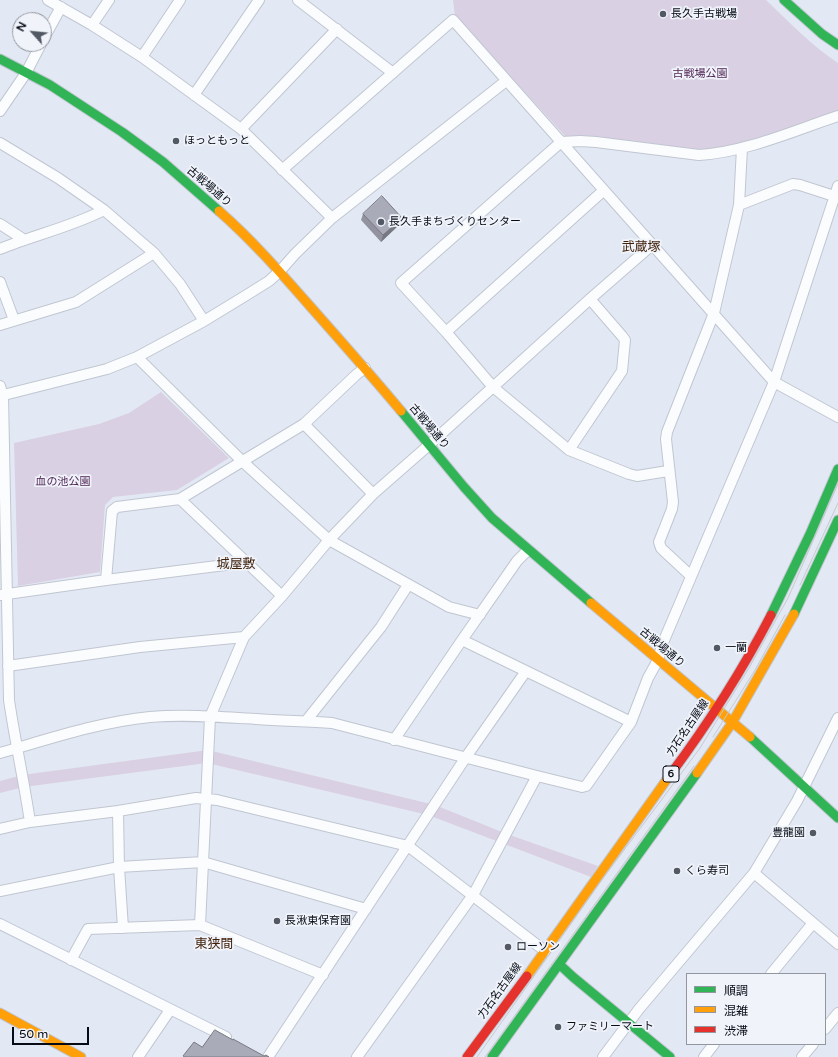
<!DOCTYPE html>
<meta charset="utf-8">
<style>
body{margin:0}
#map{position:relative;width:838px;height:1057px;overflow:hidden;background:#e3e9f4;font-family:"Varela Round","Noto Sans JP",sans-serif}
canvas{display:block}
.legend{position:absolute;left:686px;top:973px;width:140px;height:72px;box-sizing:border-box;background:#f0f4fa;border:1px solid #92979f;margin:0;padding:5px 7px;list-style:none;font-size:12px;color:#060b16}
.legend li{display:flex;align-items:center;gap:8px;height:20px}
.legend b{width:20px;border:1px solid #92979f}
.north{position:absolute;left:12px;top:12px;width:40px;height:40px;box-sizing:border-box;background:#f0f4fa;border:1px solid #92979f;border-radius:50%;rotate:297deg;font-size:11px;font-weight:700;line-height:16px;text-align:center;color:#060b16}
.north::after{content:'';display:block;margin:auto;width:14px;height:18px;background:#535964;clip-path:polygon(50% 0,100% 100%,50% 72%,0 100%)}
.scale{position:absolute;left:12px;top:1027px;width:77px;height:18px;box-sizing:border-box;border:2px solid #060b16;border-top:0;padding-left:5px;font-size:12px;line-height:14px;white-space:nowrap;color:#060b16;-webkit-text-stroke:3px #f0f4fa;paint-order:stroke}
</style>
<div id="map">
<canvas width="838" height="1057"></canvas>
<ul class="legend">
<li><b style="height:5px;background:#30b455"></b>順調</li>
<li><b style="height:5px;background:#ff9f0a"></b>混雑</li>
<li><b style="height:5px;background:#e5322d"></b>渋滞</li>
</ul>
<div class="north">N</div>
<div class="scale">50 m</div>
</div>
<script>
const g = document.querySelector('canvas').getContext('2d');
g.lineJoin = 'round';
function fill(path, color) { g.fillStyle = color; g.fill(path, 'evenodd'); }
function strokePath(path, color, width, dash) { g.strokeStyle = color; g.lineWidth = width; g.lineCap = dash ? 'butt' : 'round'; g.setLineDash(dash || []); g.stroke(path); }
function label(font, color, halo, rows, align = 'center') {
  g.font = font + ' "Varela Round","Noto Sans JP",sans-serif'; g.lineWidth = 3.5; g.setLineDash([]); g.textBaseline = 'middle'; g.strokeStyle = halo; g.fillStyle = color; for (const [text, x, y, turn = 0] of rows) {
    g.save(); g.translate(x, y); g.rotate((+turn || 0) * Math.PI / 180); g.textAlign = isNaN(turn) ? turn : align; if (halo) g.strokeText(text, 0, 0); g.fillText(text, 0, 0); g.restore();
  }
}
fill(new Path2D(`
 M453 0H766C789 22 811 45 838 63V113C794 127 748 147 701 150L605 138 566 137 511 77 508 76 455 17Z
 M161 392 229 458 177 490 113 497 105 505 100 572 18 586 14 443 99 424 129 413Z
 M208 750 435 805 507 834 598 866 591 877 428 815 207 763 24 787 0 793V781L22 775Z`), '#dad0e3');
const street = new Path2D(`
 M48 0 92 25 142 57 241 129 332 218
 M298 0 393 73
 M92 25 109 0
 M44 38 61 7
 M142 57 180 0
 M194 95 259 0
 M0 111 26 73 41 44
 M241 129 337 29
 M0 143 58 178 104 210 154 253 180 284 204 321
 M282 170 453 20 774 382 838 417
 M739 205 793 184 800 185 834 196
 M0 224 23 239
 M0 249C34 235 71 227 104 210
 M0 282 14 320
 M0 325 76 302 154 253
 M446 332 603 191
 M137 357 242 461 329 540 449 607 480 615
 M0 386 3 396 9 700C15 741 24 781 30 822
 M0 396 107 369 137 357 204 321 245 296 269 281 280 271 295 254 332 218 506 81
 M304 424 373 494
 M569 450 622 371 625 340 622 336 590 299
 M668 471 637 476 629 474 569 450 493 387 446 332 401 283 561 142 580 141 596 142 699 155C746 152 793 131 838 116
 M180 499 282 596
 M691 576 664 551 661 548 659 542 672 509 673 502 666 439 667 432 714 313 739 205 742 148
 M106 580 112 511 117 507 180 499 304 424 357 374 365 368
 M0 595 106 580 225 565 247 564
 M462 640 631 722
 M8 666 140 647 244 637
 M306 721 381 627 408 585
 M394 740 462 640 517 561 528 550
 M0 753C49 739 99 722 150 717 184 714 223 717 256 719 282 721 307 721 332 723L537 776
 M118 811 119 867 123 928
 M0 829 30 822 118 811 196 798 217 800 408 846 545 951
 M754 873 838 944
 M0 891 119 867 203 862 366 909
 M0 924 226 1037
 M200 925 210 717 244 637 282 596 329 540 373 494 429 445 590 299 652 245
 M71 960 88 929 200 925 323 975
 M771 974 813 923
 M825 1029 838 1013
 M138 1057 170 1010
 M268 1057 466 757 526 671
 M357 1057 473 895 537 776 582 787 586 786 631 722 648 678 658 660 662 645 774 382 838 186
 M603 1057 639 1009 754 873 797 801 838 718
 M704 1057 714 1044
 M802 1057 813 1044`);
const fast = new Path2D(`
 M784 0 822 34 838 45
 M0 59 50 85 122 132 163 162 219 211
 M401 411 464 487 492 518 591 603
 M794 614 838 520
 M771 615 810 534 838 469
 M750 737 838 818
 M559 964 573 977 670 1057
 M492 1057 697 773`);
const slow = new Path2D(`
 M219 211C252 240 280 272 309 305 340 340 371 375 401 411
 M591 603 750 737
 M697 773 732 723 794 614
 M527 976 670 775
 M0 1013 81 1057`);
const jam = new Path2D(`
 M670 775C708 724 742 671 771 615
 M467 1057 527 976`);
strokePath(street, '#c0c6d1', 12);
strokePath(fast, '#c0c6d1', 11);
strokePath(slow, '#c0c6d1', 11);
strokePath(jam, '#c0c6d1', 11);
strokePath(street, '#fbfcfd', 10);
strokePath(fast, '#30b455', 9);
strokePath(slow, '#ff9f0a', 9);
strokePath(jam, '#e5322d', 9);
strokePath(new Path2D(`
 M800 585 838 503
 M713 737 755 670 785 615
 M477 1057 604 877 700 748 749 668 788 598 838 484
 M485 1057 694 766`), '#c7c9cc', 1);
fill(new Path2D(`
 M363 214 402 218 400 224 381 242 361 220Z`), '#92939f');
fill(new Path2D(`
 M402 218 400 224 381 242 383 235Z`), '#777882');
const building = new Path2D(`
 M382 196 402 218 383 235 363 214Z
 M215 1030 233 1040V1039L264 1056 266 1055 269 1057H185L183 1056 194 1042 202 1047Z`);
fill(building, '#aaabb9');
strokePath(building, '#777882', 1);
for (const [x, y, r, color] of [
 [663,14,4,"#535964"],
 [176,141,4,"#535964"],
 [381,222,4,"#535964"],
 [717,648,4,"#535964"],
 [813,833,4,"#535964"],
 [677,871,4,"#535964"],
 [277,921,4,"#535964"],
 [508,947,4,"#535964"],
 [558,1027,4,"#535964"]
]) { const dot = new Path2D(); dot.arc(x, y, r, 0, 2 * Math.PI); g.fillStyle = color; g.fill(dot); strokePath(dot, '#f0f4fa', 1.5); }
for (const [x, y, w] of [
 [671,774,16]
]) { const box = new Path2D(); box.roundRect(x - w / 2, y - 8, w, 16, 3); g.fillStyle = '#f0f4fa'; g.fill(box); strokePath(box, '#060b16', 1); }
label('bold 10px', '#060b16', null, [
 ["6",671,774]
]);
label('11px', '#060b16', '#f0f4fa', [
 ["長久手古戦場",671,14],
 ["ほっともっと",184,141],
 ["長久手まちづくりセンター",389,222],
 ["一蘭",725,648],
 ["豊龍園",805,833,"right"],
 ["くら寿司",685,871],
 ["長湫東保育園",285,921],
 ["ローソン",516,947],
 ["ファミリーマート",566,1027]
], 'left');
label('11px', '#512556', '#f0f4fa', [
 ["古戦場公園",700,74],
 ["血の池公園",63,482]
]);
label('11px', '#060b16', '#f0f4fa', [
 ["古戦場通り",209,187,41],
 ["古戦場通り",429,427,50],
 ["古戦場通り",662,648,40],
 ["力石名古屋線",688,728,-56],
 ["力石名古屋線",500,991,-54]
]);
label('13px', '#3f1f08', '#f0f4fa', [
 ["武蔵塚",641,248],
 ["城屋敷",236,565],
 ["東狭間",214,945]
]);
</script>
